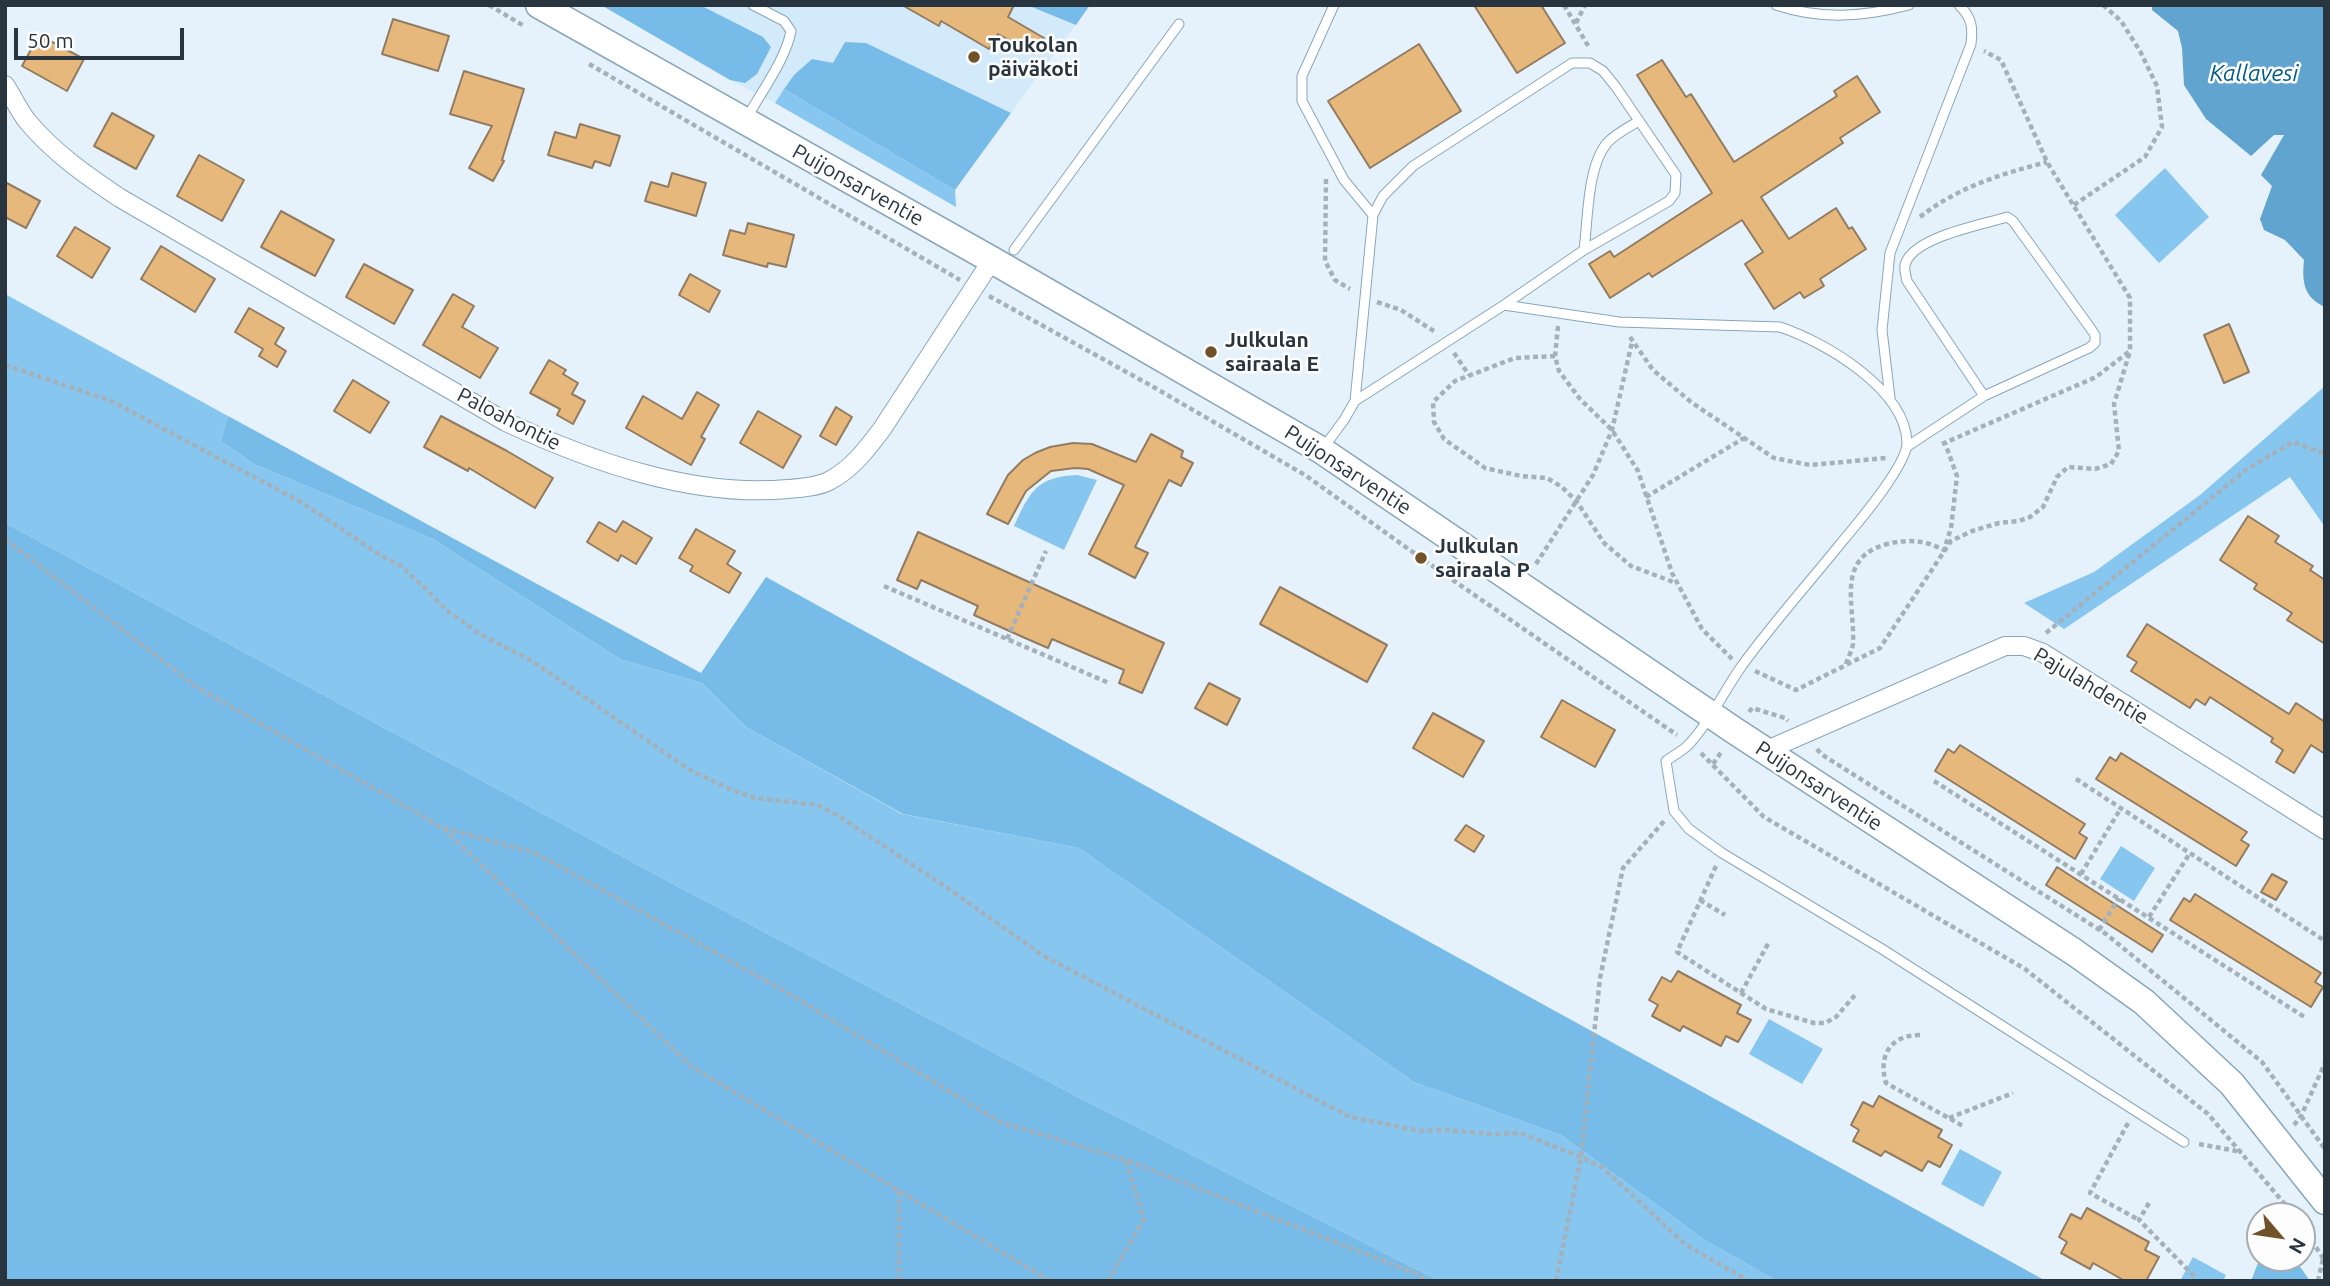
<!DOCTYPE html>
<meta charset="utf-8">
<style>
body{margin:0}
#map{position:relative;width:2330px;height:1286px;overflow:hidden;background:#e6f2fb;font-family:Ubuntu,sans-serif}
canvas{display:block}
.frame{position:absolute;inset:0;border:7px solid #29353e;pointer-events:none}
.north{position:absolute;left:2246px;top:1202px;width:70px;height:70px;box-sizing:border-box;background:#fdfdfd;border:2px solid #a8adb1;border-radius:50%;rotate:119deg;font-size:19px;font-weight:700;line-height:28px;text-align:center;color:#29353e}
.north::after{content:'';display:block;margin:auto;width:24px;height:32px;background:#725228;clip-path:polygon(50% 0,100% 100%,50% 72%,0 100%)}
.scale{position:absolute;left:14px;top:28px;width:170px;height:32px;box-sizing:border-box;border:4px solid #29353e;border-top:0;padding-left:9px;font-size:21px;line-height:24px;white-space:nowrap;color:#29353e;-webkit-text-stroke:5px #fdfdfd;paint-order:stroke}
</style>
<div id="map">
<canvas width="2330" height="1286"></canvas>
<div class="frame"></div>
<div class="north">N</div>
<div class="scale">50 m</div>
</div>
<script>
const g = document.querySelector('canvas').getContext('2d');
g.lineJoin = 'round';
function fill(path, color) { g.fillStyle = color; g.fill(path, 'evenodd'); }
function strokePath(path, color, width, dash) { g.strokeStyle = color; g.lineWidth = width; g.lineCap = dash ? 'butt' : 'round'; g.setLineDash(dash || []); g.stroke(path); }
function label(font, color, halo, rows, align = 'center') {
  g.font = font + ' Ubuntu,sans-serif'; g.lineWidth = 5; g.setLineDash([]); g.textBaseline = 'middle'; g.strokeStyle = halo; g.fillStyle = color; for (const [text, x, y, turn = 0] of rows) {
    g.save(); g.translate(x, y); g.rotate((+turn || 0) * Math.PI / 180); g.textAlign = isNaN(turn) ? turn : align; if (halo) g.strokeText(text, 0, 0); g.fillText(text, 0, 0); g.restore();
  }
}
fill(new Path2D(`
 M635 5H1090L1011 113 866 43 845 42 833 64 812 59 794 75 775 103 730 80 745 83 757 74Z`), '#d3eafa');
fill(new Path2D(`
 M784 89 955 190 956 207 775 103Z
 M2165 168 2209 217 2159 263 2115 215Z
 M5 294 228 416 221 441 254 464 433 539 620 659 702 683 746 727 902 814 1079 848 1414 1082 1561 1135 1705 1240 1777 1281H1439L1076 1096 673 884 5 523Z
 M2325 386V527L2290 477 2064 629 2024 603 2094 572 2200 495Z
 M1077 475 1097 480 1064 550 1014 526C1030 492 1036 477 1077 475Z
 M2121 846 2155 868 2134 901 2100 879Z
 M1769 1019 1823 1049 1802 1084 1749 1054Z
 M1960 1149 2002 1172 1983 1207 1941 1184Z
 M2193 1257 2226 1275 2223 1281H2180Z`), '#87c6ef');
fill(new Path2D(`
 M601 5H700L763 37 771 47 757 74 745 83 730 80Z
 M1033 5H1090L1076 25 1032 7Z
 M845 42 866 43 1011 113 955 190 784 89 794 75 812 59 833 63Z
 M228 416 701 673 766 577 2046 1281H1777L1705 1240 1561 1135 1414 1082 1079 848 903 814 746 727 702 683 620 659 433 539 254 464 221 441Z
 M5 523 673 884 1076 1096 1439 1281H5Z
 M2260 1258H2294L2310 1281H2251Z`), '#77bbe8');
fill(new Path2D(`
 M2152 5H2325V307C2303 297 2302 281 2304 260L2285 240 2264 230 2260 219 2272 186 2261 175 2284 135H2274L2251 156 2206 119 2184 85 2182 48 2178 31 2152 10Z`), '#60a4cf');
const building = new Path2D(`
 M902 5H1014L1008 17 1044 38 1034 54 998 34 989 49 941 21 939 26Z
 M1474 5H1541L1565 43 1517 73Z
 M393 19 449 36 438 71 382 54Z
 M39 35 84 59 67 91 22 66Z
 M1419 44 1461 111 1370 168 1328 101Z
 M1662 60 1686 97 1691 94 1734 162 1837 96 1834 91 1857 76 1880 112 1840 138 1843 143 1761 197 1789 239 1836 208 1849 229 1852 227 1866 249 1820 279 1824 286 1804 298 1800 292 1774 309 1745 264 1763 252 1742 220 1652 277 1649 273 1610 298 1589 264 1610 251 1614 257 1712 193 1637 75Z
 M464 71 524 89 502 160 504 161 493 181 469 168 492 126 450 114Z
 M112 113 154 136 136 169 94 146Z
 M580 124 620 136 610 166 595 161 592 168 548 155 555 132 576 138Z
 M199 155 244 180 222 221 177 196Z
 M672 173 706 183 696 216 645 201 651 182 668 187Z
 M5 182 40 201 26 228 5 217Z
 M281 211 334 240 315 276 261 247Z
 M748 223 794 235 786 267 768 263 767 267 723 255 730 230 745 234Z
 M75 227 110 248 92 278 57 256Z
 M161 246 215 279 195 312 141 279Z
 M364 264 413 290 394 324 346 297Z
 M690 274 720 291 709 312 679 295Z
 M453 294 474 306 462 327 498 348 480 378 423 345Z
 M249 308 284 328 275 344 286 351 277 367 259 356 263 349 235 332Z
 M2229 324 2249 372 2224 383 2204 335Z
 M549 360 566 370 563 374 578 383 572 394 585 401 573 424 557 415 560 409 530 393Z
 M353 380 389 402 370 433 334 411Z
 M697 392 719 405 701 437 705 439 691 465 626 428 643 396 682 419Z
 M836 407 852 417 836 445 820 436Z
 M758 411 801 436 783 468 740 443Z
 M441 416 507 451 553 478 535 508 469 468 468 471 424 447Z
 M1151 434 1183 451 1181 457 1193 463 1181 486 1169 480 1135 547 1148 553 1135 578 1089 554 1124 485 1088 469 1075 468 1051 471 1026 491 1008 524 987 514 1008 475 1023 460 1035 453 1050 447 1073 443 1092 444 1136 462Z
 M2248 516 2279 536 2275 542 2313 566 2310 570 2325 580V644L2287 620 2292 613 2254 589 2257 584 2220 560Z
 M623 521 652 538 636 564 621 555 618 561 587 542 599 522 616 532Z
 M696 529 735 551 727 564 741 573 729 593 690 571 693 566 679 558Z
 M918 532 1164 643 1142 693 1119 683 1124 670 1052 639 1048 648 1025 638 974 615 978 606 921 580 917 589 897 580Z
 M1280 587 1387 645 1367 682 1260 624Z
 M2147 624 2289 714 2296 703 2325 722V754L2311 745 2294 773 2276 762 2283 750 2271 742 2273 738 2210 697 2205 705 2196 699 2190 708 2131 671 2137 662 2127 656Z
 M1209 683 1240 699 1227 725 1195 708Z
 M1562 700 1615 730 1595 767 1541 737Z
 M1433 713 1484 741 1463 777 1413 748Z
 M1960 745 2085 824 2079 833 2087 838 2075 859 1935 771 1948 749 1954 753Z
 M2121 753 2247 832 2241 840 2249 845 2236 866 2096 779 2110 757 2116 761Z
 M1466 825 1484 836 1474 852 1455 840Z
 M2057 867 2163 935 2152 952 2046 885Z
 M2272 874 2287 882 2276 900 2261 892Z
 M2195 894 2321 973 2315 982 2323 987 2311 1007 2170 920 2184 898 2190 902Z
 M1678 971 1741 1005 1737 1013 1751 1020 1738 1042 1726 1036 1721 1046 1683 1026 1680 1031 1652 1016 1658 1005 1649 1000 1662 977 1671 982Z
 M1879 1096 1942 1130 1938 1137 1952 1145 1940 1167 1928 1161 1922 1171 1885 1151 1881 1156 1853 1141 1859 1130 1851 1125 1863 1102 1873 1107Z
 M2087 1208 2149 1242 2145 1250 2159 1257 2146 1281H2125L2093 1263 2090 1269 2061 1253 2067 1242 2059 1237 2071 1214 2081 1219Z`);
fill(building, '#e7b87c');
strokePath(building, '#917c62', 2);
const lane = new Path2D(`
 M1334 5 1302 76V101L1344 180 1373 215
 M1776 5C1821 20 1863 17 1909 5
 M747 118C761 92 786 59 791 31L784 21 753 5
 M1014 250 1179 24
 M1584 250C1588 220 1587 167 1607 143 1615 134 1629 127 1639 121
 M1890 398 1882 330 1890 253 1971 44C1973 27 1972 18 1959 5
 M1355 401 1504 305 1619 322 1780 327C1825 342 1905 389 1907 442 1908 464 1857 524 1841 543 1808 584 1772 624 1741 667 1724 691 1711 720 1691 742 1685 750 1674 755 1666 761L1674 811 1689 829 1722 853 1882 949 2184 1142
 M1908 446 1984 396 2089 348 2095 343V335L2091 329 2013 221 2007 217C1982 225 1912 237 1905 265 1904 270 1906 276 1907 281L1984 396
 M1324 447 1344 420 1355 401 1373 215 1383 196 1413 166 1572 63H1590L1603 71 1616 87 1676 175 1675 193 1669 201 1584 250 1504 305`);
const street = new Path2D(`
 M5 85C13 97 19 111 28 122 54 153 87 176 120 198L506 422C590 461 693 498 788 489 801 488 817 487 829 481 852 469 867 449 882 429L992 260
 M1765 751 2005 646H2024L2043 653 2325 830`);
const secondary = new Path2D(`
 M539 5 992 260 1321 450 1735 731 2074 952 2144 1002 2232 1084 2325 1201`);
strokePath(lane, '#88a6bb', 11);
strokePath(street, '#88a6bb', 20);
strokePath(secondary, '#88a6bb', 29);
strokePath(new Path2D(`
 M489 5 524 26
 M1564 5 1590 49
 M1576 23 1585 5
 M589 64 960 280
 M1326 179 1325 261 1335 280 1350 289
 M2074 205 2145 157 2162 127 2157 86 2140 51 2121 21 2103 5
 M1920 217C1958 187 2001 174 2047 162
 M989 296 1150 385 1305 475 1421 558 1677 735
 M1377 302 1401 310 1437 333
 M1558 326 1555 356 1559 371 1580 399 1612 430 1638 471 1672 573 1702 629 1732 659
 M1630 337 1653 370 1691 402 1774 458 1810 465 1886 458
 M1454 353 1469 375
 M1555 356 1515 358 1455 381 1433 402 1434 422 1444 439 1485 468 1521 476 1547 478 1562 487 1577 502 1604 543 1631 566 1676 583
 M5 365 111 401 301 502 377 553 401 566 426 589 446 610 483 636 532 661 690 770 732 790 755 798 817 805 837 815 949 889 1042 955 1350 1117 1421 1131 1444 1130 1492 1134 1520 1133 1581 1157 1603 1168 1686 1245 1749 1281
 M1942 444 2096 377 2130 351V298L2047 162 2001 60 1984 51
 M1646 497 1744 438
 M5 539 198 688 443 828 692 1067 1050 1281
 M1536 564 1593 475 1612 430 1632 342
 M884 586 1109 683
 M2046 633 2247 469 2293 442 2325 454
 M1007 639 1046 551
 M1846 664C1848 657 1852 651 1853 644 1855 604 1835 558 1887 544 1908 539 1925 540 1944 550L1951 528 1957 476 1945 443
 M1755 671 1796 690 1880 648 1951 541 1972 531 1999 523 2019 521 2030 517 2043 507 2057 477 2068 467 2095 469 2111 464 2119 451 2114 404 2130 351
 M1749 712 1752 708 1785 718 1788 721
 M1817 749 1821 754 2106 934 2262 1062 2325 1149
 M1701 753 1764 817 2025 969 2208 1114 2295 1216
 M1713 764 1722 751
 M2076 779 2325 941
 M1934 781 2306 1018
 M444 828 535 853 781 989 1000 1122 1126 1160 1417 1274 1427 1281
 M1716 866 1677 952 1766 1009 1814 1023H1825L1836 1017 1855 995
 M2081 874 2121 808
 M1700 900 1725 915
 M2149 917 2190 853
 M2099 930 2119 898
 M1741 993 1769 942
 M1920 1035C1890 1035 1878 1056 1886 1083L1963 1126
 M1949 1118 2013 1093
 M2128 1123 2090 1193 2139 1220
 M2294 1125 2301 1116 2325 1063
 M2199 1144 2242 1152
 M899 1191V1281
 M2149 1203 2139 1220 2195 1277
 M2302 1226 2325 1261
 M1108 1281 1144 1219 1126 1161
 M1556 1281 1581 1157 1600 978 1623 868 1665 820
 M2318 1281 2323 1259`), '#a5b1ba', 4.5, [5, 3.5]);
strokePath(lane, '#fff', 9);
strokePath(street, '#fff', 18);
strokePath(secondary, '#fff', 26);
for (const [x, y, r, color] of [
 [974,57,7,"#725228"],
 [1211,352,7,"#725228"],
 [1421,558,7,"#725228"]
]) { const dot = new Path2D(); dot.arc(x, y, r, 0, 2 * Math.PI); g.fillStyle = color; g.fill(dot); strokePath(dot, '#fdfdfd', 2.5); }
label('bold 21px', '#29353e', '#fdfdfd', [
 ["Toukolan",988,45],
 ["päiväkoti",988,69],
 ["Julkulan",1225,340],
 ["sairaala E",1225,364],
 ["Julkulan",1435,546],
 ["sairaala P",1435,570]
], 'left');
label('21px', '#29353e', '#fdfdfd', [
 ["Puijonsarventie",858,185,29],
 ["Paloahontie",509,419,27],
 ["Puijonsarventie",1348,470,33],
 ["Pajulahdentie",2091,686,31],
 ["Puijonsarventie",1819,786,33]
]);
label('italic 23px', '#005b85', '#fdfdfd', [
 ["Kallavesi",2254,73]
]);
</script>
